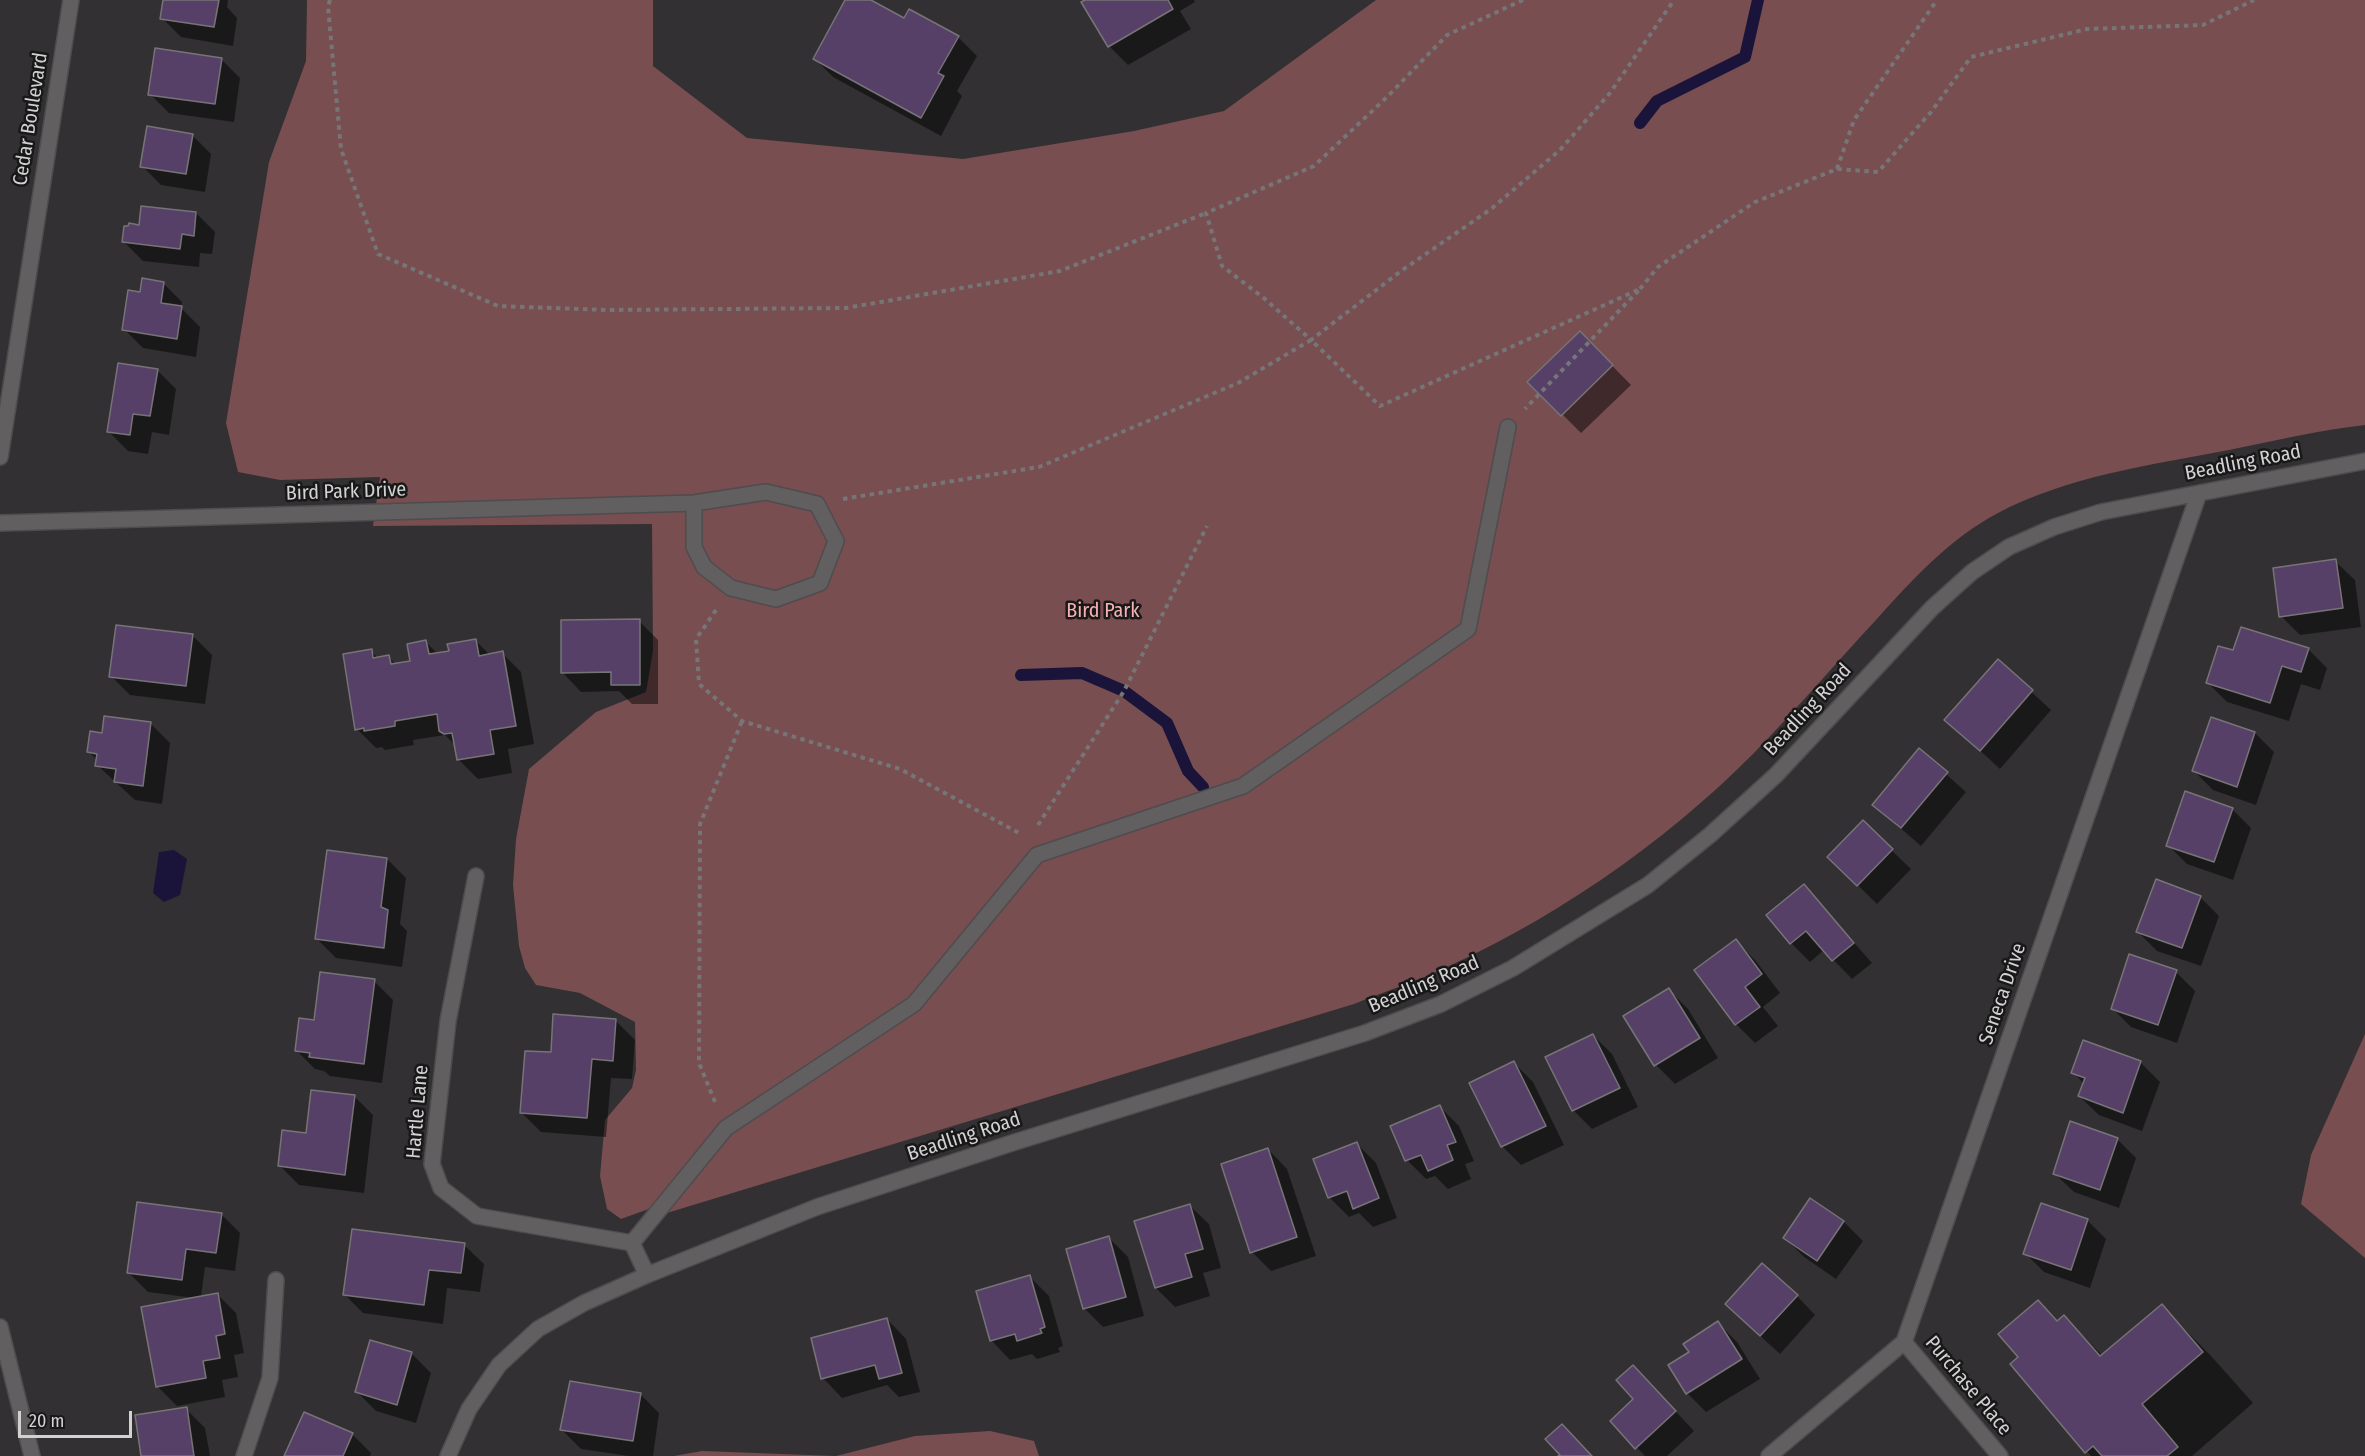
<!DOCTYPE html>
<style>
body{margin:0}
#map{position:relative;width:2365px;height:1456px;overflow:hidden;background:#323032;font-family:"Fira Sans Condensed",sans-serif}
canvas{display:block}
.scale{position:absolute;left:18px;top:1411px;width:114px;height:27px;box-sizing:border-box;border:3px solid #d3d2d3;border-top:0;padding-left:8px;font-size:18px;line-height:21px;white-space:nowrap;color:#d3d2d3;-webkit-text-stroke:4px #191819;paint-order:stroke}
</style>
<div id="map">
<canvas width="2365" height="1456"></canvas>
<div class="scale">20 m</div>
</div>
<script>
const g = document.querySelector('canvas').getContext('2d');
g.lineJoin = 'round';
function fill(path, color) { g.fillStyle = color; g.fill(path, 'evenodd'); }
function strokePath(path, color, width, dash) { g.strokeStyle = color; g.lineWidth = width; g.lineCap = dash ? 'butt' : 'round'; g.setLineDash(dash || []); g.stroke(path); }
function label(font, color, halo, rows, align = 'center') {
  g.font = font + ' "Fira Sans Condensed",sans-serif'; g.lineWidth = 5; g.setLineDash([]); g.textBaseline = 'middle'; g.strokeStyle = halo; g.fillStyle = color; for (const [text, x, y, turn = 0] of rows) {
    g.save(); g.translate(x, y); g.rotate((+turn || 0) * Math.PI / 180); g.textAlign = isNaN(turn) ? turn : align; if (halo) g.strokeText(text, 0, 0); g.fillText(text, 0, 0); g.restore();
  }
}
fill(new Path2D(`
 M307 0H653V66L747 138 963 159 1134 131 1224 111 1376 0H2365V425C2319 430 2274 441 2229 450 2151 465 2068 476 1998 513 1949 539 1912 580 1876 620 1835 664 1796 710 1754 753 1663 845 1546 925 1427 976 1403 986 1378 994 1354 1004L657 1216V1206L621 1219 607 1209 600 1176 605 1120 632 1088 636 1070 635 1022 580 993 536 985 525 968 519 946 513 885 516 839 529 769 596 712 646 692 653 651 652 524 373 526 380 477 280 480 238 472 226 423 269 162 306 61Z
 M2365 1034V1258L2301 1204 2311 1155Z
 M990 1431 1034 1441 1039 1456H674L702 1451 836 1456 915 1436Z`), '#784e50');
fill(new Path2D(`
 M174 850 187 859 180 895 164 902 153 893 159 852Z`), '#1a143a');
fill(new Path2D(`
 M165 0H228L227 7 237 18 233 46 181 37 162 18Z
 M847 0H868L905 20 958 37 977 56 957 91 962 96 941 136 833 77 814 58Z
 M1088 0H1194L1195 2 1180 11 1191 29 1128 65 1109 46Z
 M221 59 240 78 234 122 169 113 150 94Z
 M192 135 211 154 205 192 161 185 142 166Z
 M196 213 215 232 212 254 200 253 199 267 143 261 124 242 141 226Z
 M163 283 182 302 181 308 200 327 196 357 143 348 124 329 141 293Z
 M1580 333 1631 385 1581 433 1530 382Z
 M157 370 176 389 169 435 152 432 148 454 128 451 109 432Z
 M2335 561 2355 580 2361 627 2300 635 2281 616Z
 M639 621 658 640V704H632L619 691 581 692 562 672Z
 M117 627 193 636 212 655 205 704 130 695 111 676Z
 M475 640 490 655 502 653 521 672 534 744 508 749 512 773 478 779 459 760 456 746 445 735 413 740 414 745 385 750 382 747 376 748 357 729 371 651 378 658 389 657 396 665 412 662 426 642 438 654 450 652Z
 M2308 649 2327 668 2320 690 2301 684 2289 721 2227 702 2208 683 2234 652Z
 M1998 661 2051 710 2000 769 1947 720Z
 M2212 719 2255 733 2274 752 2256 805 2213 790 2194 771Z
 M151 724 170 743 162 804 135 800 97 765V760L89 752 103 735Z
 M1919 750 1966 792 1921 846 1874 805Z
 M2232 809 2251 828 2233 880 2187 864 2168 845Z
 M1863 823 1911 869 1877 904 1829 857Z
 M387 859 406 878 400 924 407 931 402 967 336 958 317 939Z
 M1804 886 1872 963 1852 979 1824 950 1810 962 1791 943Z
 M2200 897 2219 916 2201 966 2157 951 2138 932Z
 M1736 941 1755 960 1780 993 1763 1007 1778 1026 1755 1043 1736 1024 1696 971Z
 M2176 972 2195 991 2177 1043 2131 1027 2112 1008Z
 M374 981 393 1000 382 1083 330 1076 324 1071 315 1069 296 1050 315 1022Z
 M1669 990 1688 1009 1718 1058 1675 1084 1656 1065 1625 1017Z
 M616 1021 635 1040 632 1079 611 1078 606 1137 541 1132 522 1113 552 1054Z
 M1593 1035 1612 1054 1638 1107 1592 1129 1573 1110Z
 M2084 1042 2141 1063 2160 1082 2142 1131 2099 1115 2079 1096 2084 1084 2073 1072Z
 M1514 1063 1533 1082 1564 1145 1521 1165 1502 1146Z
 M354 1096 373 1115 364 1193 299 1185 280 1166 307 1134Z
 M1440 1107 1459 1126 1474 1161 1465 1164 1471 1179 1448 1189 1435 1176 1426 1179 1407 1160 1392 1127Z
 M2117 1139 2136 1158 2119 1208 2074 1192 2054 1173Z
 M1357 1144 1376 1163 1397 1218 1373 1227 1359 1213 1349 1217 1330 1198 1315 1160Z
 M1268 1149 1287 1169 1316 1256 1271 1271 1252 1252Z
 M1811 1200 1844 1222 1863 1241 1836 1279 1804 1257 1785 1238Z
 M1189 1205 1209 1224 1221 1268 1203 1273 1210 1296 1175 1307 1156 1288 1136 1222Z
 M221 1214 240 1233 235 1271 205 1267 201 1297 217 1294 236 1313 244 1353 234 1355 238 1377 222 1380 225 1397 177 1406 158 1387 194 1298 148 1292 129 1273Z
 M2087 1220 2106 1239 2090 1288 2044 1272 2025 1253Z
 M1109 1238 1128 1257 1144 1316 1103 1327 1084 1308Z
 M464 1245 484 1264 480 1292 447 1288 443 1324 363 1313 344 1294Z
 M1030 1277 1049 1296 1063 1346 1058 1348 1060 1352 1037 1359 1032 1354 1010 1360 991 1340Z
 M1797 1296 1815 1315 1780 1354 1746 1323Z
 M2038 1302 2058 1322 2064 1317 2103 1356 2162 1306 2212 1357 2253 1403 2192 1456H2091L2012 1364 2020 1357Z
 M887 1319 906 1339 920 1392 899 1397 887 1385 842 1398 823 1378Z
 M1718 1323 1737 1342 1760 1379 1706 1412 1687 1393 1670 1366 1691 1353Z
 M371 1342 412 1354 431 1373 416 1423 376 1411 357 1392Z
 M1652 1386 1694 1431 1667 1456H1645L1612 1421Z
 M640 1394 659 1413 653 1456H629L581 1449 562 1430Z
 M186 1409 205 1428 210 1456H142Z
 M352 1434 371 1453 370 1456H286Z`), '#0007');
strokePath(new Path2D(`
 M1640 123 1657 101 1745 57 1758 0
 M1021 675 1082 673 1124 691 1167 723 1188 771 1203 787`), '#1a143a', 12);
const building = new Path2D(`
 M163 0H219L214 27 160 19Z
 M845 0H871L904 18 909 9 959 36 938 73 944 76 921 118 813 59Z
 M1085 0H1168L1173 9 1108 47 1081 2Z
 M155 48 222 58 215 104 148 95Z
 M147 126 193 134 186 174 140 167Z
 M141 206 196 212 194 236 182 234 180 249 122 242 124 226H128L129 223 139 225Z
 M142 278 164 282 161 303 182 306 177 339 122 330 128 290 140 292Z
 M1580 331 1613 365 1561 416 1527 382Z
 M118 363 158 369 150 416 133 414 130 435 107 432Z
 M2336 559 2343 608 2279 617 2273 568Z
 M640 619V685H611V672L561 673V620Z
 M116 625 193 634 186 686 109 677Z
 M2241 627 2309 648 2301 672 2282 666 2270 703 2206 683 2218 646 2233 650Z
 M476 639 479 656 503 651 516 726 490 730 494 754 457 760 452 733 444 734 439 731 437 714 395 721V726L364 731V728L355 730 343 654 372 649 373 658 389 655 391 664 410 661 407 644 426 640 429 654 449 651 447 644Z
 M1998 659 2033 690 1980 751 1944 720Z
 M104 716 151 722 143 786 114 782 116 769 95 766 97 754 87 752 90 731 102 733Z
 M2211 717 2255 732 2237 787 2192 771Z
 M1919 748 1948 772 1901 828 1872 805Z
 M2185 791 2233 808 2214 862 2166 846Z
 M1863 820 1893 849 1857 886 1827 857Z
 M327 850 387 858 381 907 388 910 384 948 315 939Z
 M2156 879 2201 896 2182 948 2136 932Z
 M1804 884 1854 943 1832 961 1806 931 1790 944 1766 915Z
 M1736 939 1762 974 1745 987 1760 1007 1735 1025 1694 970Z
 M2129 954 2177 970 2158 1025 2111 1009Z
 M320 972 375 979 364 1064 309 1057 310 1053 295 1051 299 1018 314 1020Z
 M1669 988 1700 1038 1654 1066 1623 1016Z
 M553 1014 616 1019 613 1061 592 1059 587 1118 520 1113 525 1051 551 1052Z
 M1593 1034 1620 1088 1572 1111 1545 1057Z
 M2083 1040 2141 1061 2123 1113 2078 1096 2085 1078 2071 1073Z
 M1514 1061 1546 1126 1501 1147 1469 1083Z
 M311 1090 355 1095 345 1175 278 1166 282 1130 306 1133Z
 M1440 1105 1456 1142 1447 1145 1453 1160 1428 1171 1421 1155 1405 1161 1390 1126Z
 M2070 1121 2118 1138 2100 1190 2053 1174Z
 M1357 1142 1379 1198 1353 1209 1347 1191 1328 1198 1313 1159Z
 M1268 1148 1297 1237 1250 1253 1221 1164Z
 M1810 1198 1844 1221 1817 1261 1783 1238Z
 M137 1202 222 1213 216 1253 186 1249 182 1280 127 1273Z
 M2041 1203 2088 1219 2071 1270 2023 1254Z
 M1190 1204 1203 1249 1185 1254 1192 1277 1155 1288 1134 1221Z
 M352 1229 465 1243 461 1273 429 1270 424 1305 343 1295Z
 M1109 1236 1126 1297 1083 1309 1066 1249Z
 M1762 1263 1798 1295 1760 1336 1725 1304Z
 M1030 1275 1045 1327 1040 1329 1042 1333 1017 1341 1015 1334 990 1341 976 1291Z
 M218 1293 225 1334 216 1336 220 1358 203 1361 206 1378 156 1387 141 1307Z
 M2038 1300 2057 1321 2064 1315 2100 1356 2162 1304 2203 1352 2142 1404 2178 1447 2167 1456H2102L2093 1446 2085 1453 2010 1364 2018 1357 1998 1334Z
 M887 1318 902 1373 879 1379 875 1365 821 1379 811 1338Z
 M1718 1321 1742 1359 1686 1394 1668 1365 1689 1352 1683 1344Z
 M370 1340 412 1352 397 1405 355 1392Z
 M1633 1365 1676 1411 1635 1449 1610 1421 1633 1399 1616 1380Z
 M570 1381 641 1393 633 1441 560 1430Z
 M187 1407 194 1456H141L135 1415Z
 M304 1412 353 1433 343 1456H284Z
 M1562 1424 1592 1456H1558L1560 1455 1545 1439Z`);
fill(building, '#574068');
strokePath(building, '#767477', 1.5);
const minor = new Path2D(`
 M0 457 71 0
 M0 523 694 503 766 492 817 504 836 541 820 583 776 599 731 588 704 567 694 547V503
 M476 876 448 1021 432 1164 441 1188 477 1216 632 1243 647 1275
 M632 1243 726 1128 914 1004 1037 855 1243 786 1468 629 1508 427
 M0 1327 32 1456
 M1904 1342 2000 1456
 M244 1456 270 1378 276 1280
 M448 1456 469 1409 499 1365 538 1329 584 1303 647 1275 817 1207 1012 1143 1365 1033 1441 1004 1513 968 1648 885 1710 835 1776 775 1932 608 1972 572 2009 547 2054 527 2101 512 2365 461
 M1769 1456 1904 1342 2199 493`);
strokePath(minor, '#4e4c4e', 18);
strokePath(new Path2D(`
 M330 0 328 7 341 149 378 254 498 306 607 310 846 308 1060 271 1206 213
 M1523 0 1447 35 1387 97 1314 166 1206 213 1222 266 1265 299 1311 340 1401 271 1491 209 1560 150 1610 93 1674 0
 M1837 169 1854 120 1937 0
 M1640 289 1658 267 1755 202 1837 169 1878 172 1931 112 1971 57 2087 29 2203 25 2254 0
 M843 499 1039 467 1238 383 1311 340 1380 406 1640 289 1525 409
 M716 610 696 639 699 684 742 721 900 769 1021 834
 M1038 825 1124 691 1207 526
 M715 1102 699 1063 700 824 742 721`), '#777577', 4, [4.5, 4.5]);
strokePath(minor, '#625f61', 15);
label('20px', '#d3d2d3', '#191819', [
 ["Cedar Boulevard",31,119,-81],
 ["Beadling Road",2243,463,-11],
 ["Bird Park Drive",346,492,-2],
 ["Beadling Road",1808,710,-47],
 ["Beadling Road",1424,985,-23],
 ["Seneca Drive",2003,994,-71],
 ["Hartle Lane",418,1112,-85],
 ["Beadling Road",964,1137,-18],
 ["Purchase Place",1968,1386,50]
]);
label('20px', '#f5b0b2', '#191819', [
 ["Bird Park",1103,611]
]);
</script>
